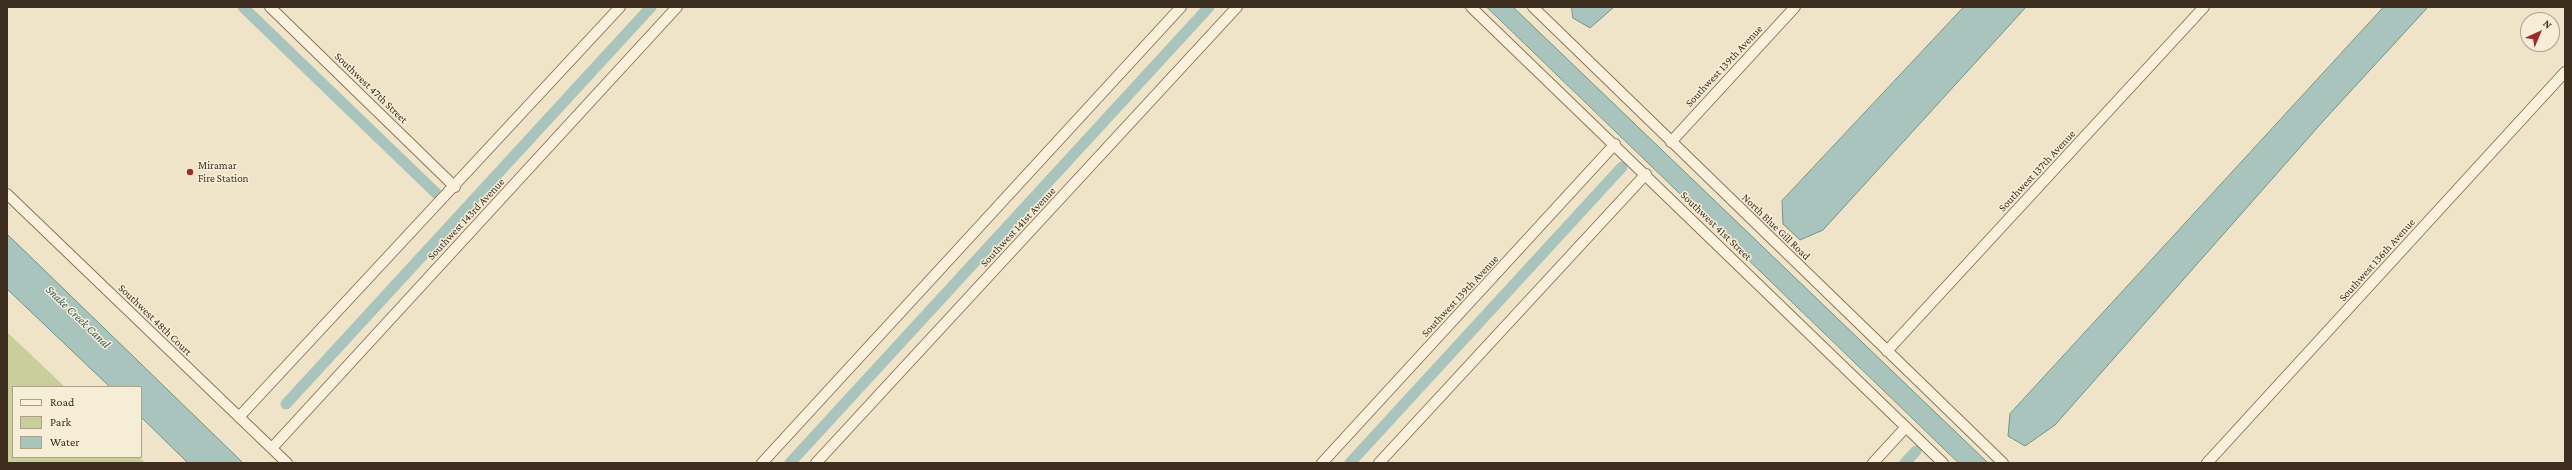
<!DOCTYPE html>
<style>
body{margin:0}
#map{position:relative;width:2572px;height:470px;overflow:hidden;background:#f0e4c8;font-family:"Crimson Pro",serif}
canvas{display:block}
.frame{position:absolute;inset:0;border:8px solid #3d2e20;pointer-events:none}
.legend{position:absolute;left:12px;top:386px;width:130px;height:72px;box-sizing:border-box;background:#f7eed8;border:1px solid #ada18e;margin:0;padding:5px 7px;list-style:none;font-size:12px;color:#3d2e20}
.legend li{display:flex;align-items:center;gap:8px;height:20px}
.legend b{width:20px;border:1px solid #ada18e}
.north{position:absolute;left:2520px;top:12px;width:40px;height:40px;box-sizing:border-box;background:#f7eed8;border:1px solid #ada18e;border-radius:50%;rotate:44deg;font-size:11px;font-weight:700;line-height:16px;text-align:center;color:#3d2e20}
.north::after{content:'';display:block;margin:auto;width:14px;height:18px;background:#9e2a2b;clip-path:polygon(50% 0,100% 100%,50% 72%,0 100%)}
</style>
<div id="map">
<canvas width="2572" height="470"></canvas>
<div class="frame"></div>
<ul class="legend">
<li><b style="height:5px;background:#faf1dc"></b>Road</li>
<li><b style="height:11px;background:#c9cf9b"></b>Park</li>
<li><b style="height:11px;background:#a9c4bc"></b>Water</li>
</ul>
<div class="north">N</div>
</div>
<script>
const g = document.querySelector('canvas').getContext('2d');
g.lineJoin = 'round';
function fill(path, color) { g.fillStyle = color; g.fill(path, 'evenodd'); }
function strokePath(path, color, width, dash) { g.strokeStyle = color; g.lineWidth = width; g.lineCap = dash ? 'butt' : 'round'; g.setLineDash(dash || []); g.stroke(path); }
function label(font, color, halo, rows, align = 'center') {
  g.font = font + ' "Crimson Pro",serif'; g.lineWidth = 3; g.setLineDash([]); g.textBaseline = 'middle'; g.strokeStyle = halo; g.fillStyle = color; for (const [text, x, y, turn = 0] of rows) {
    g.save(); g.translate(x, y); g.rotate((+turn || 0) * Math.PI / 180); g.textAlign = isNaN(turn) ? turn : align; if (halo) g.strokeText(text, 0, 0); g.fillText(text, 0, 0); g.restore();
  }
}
fill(new Path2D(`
 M7 332 65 387H13V457H139L145 463H7Z`), '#c9cf9b');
const water = new Path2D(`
 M1487 7H1513L1988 463H1959Z
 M1572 7H1614L1590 28 1573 18Z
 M1964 7H2026L1823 230 1800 240 1783 224 1782 201Z
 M2384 7H2428L2325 119 2055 425 2025 446 2008 436 2010 414Z
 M7 234 237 457 243 463H188L141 417V387H110L7 289Z`);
fill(water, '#a9c4bc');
strokePath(water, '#6f938a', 1);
strokePath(new Path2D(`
 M243 7 438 195
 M286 404 651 7
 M790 463 1209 7
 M1350 463 1622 167
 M1905 463 1916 451`), '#a9c4bc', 11);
const street = new Path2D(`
 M270 7 455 187
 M1471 7 1943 463
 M1533 7 2003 463
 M1671 142 1795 7
 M7 194 287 463
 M1887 351 2204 7
 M239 417 620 7
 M272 448 677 7
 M762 463 1181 7
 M816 463 1237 7
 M1322 463 1615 144
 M1379 463 1646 174
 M1873 463 1906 427
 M2207 463 2565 72`);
strokePath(street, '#8d765c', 12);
strokePath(street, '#faf1dc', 10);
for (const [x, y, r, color] of [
 [190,172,4,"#9e2a2b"]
]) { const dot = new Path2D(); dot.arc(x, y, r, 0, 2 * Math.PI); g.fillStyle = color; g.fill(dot); strokePath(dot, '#f7eed8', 1.5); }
label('11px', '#3d2e20', '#f7eed8', [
 ["Southwest 139th Avenue",1724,66,-47],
 ["Southwest 47th Street",371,88,44],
 ["Southwest 137th Avenue",2037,171,-47],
 ["Southwest 143rd Avenue",466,219,-47],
 ["Southwest 41st Street",1716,226,44],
 ["Southwest 141st Avenue",1018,227,-47],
 ["North Blue Gill Road",1776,227,44],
 ["Southwest 136th Avenue",2377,260,-48],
 ["Southwest 139th Avenue",1460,296,-47],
 ["Southwest 48th Court",155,320,44]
]);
label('11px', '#3d2e20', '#f7eed8', [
 ["Miramar",198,166],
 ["Fire Station",198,179]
], 'left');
label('italic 12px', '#2f5d5a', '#f7eed8', [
 ["Snake Creek Canal",78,317,44]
]);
</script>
